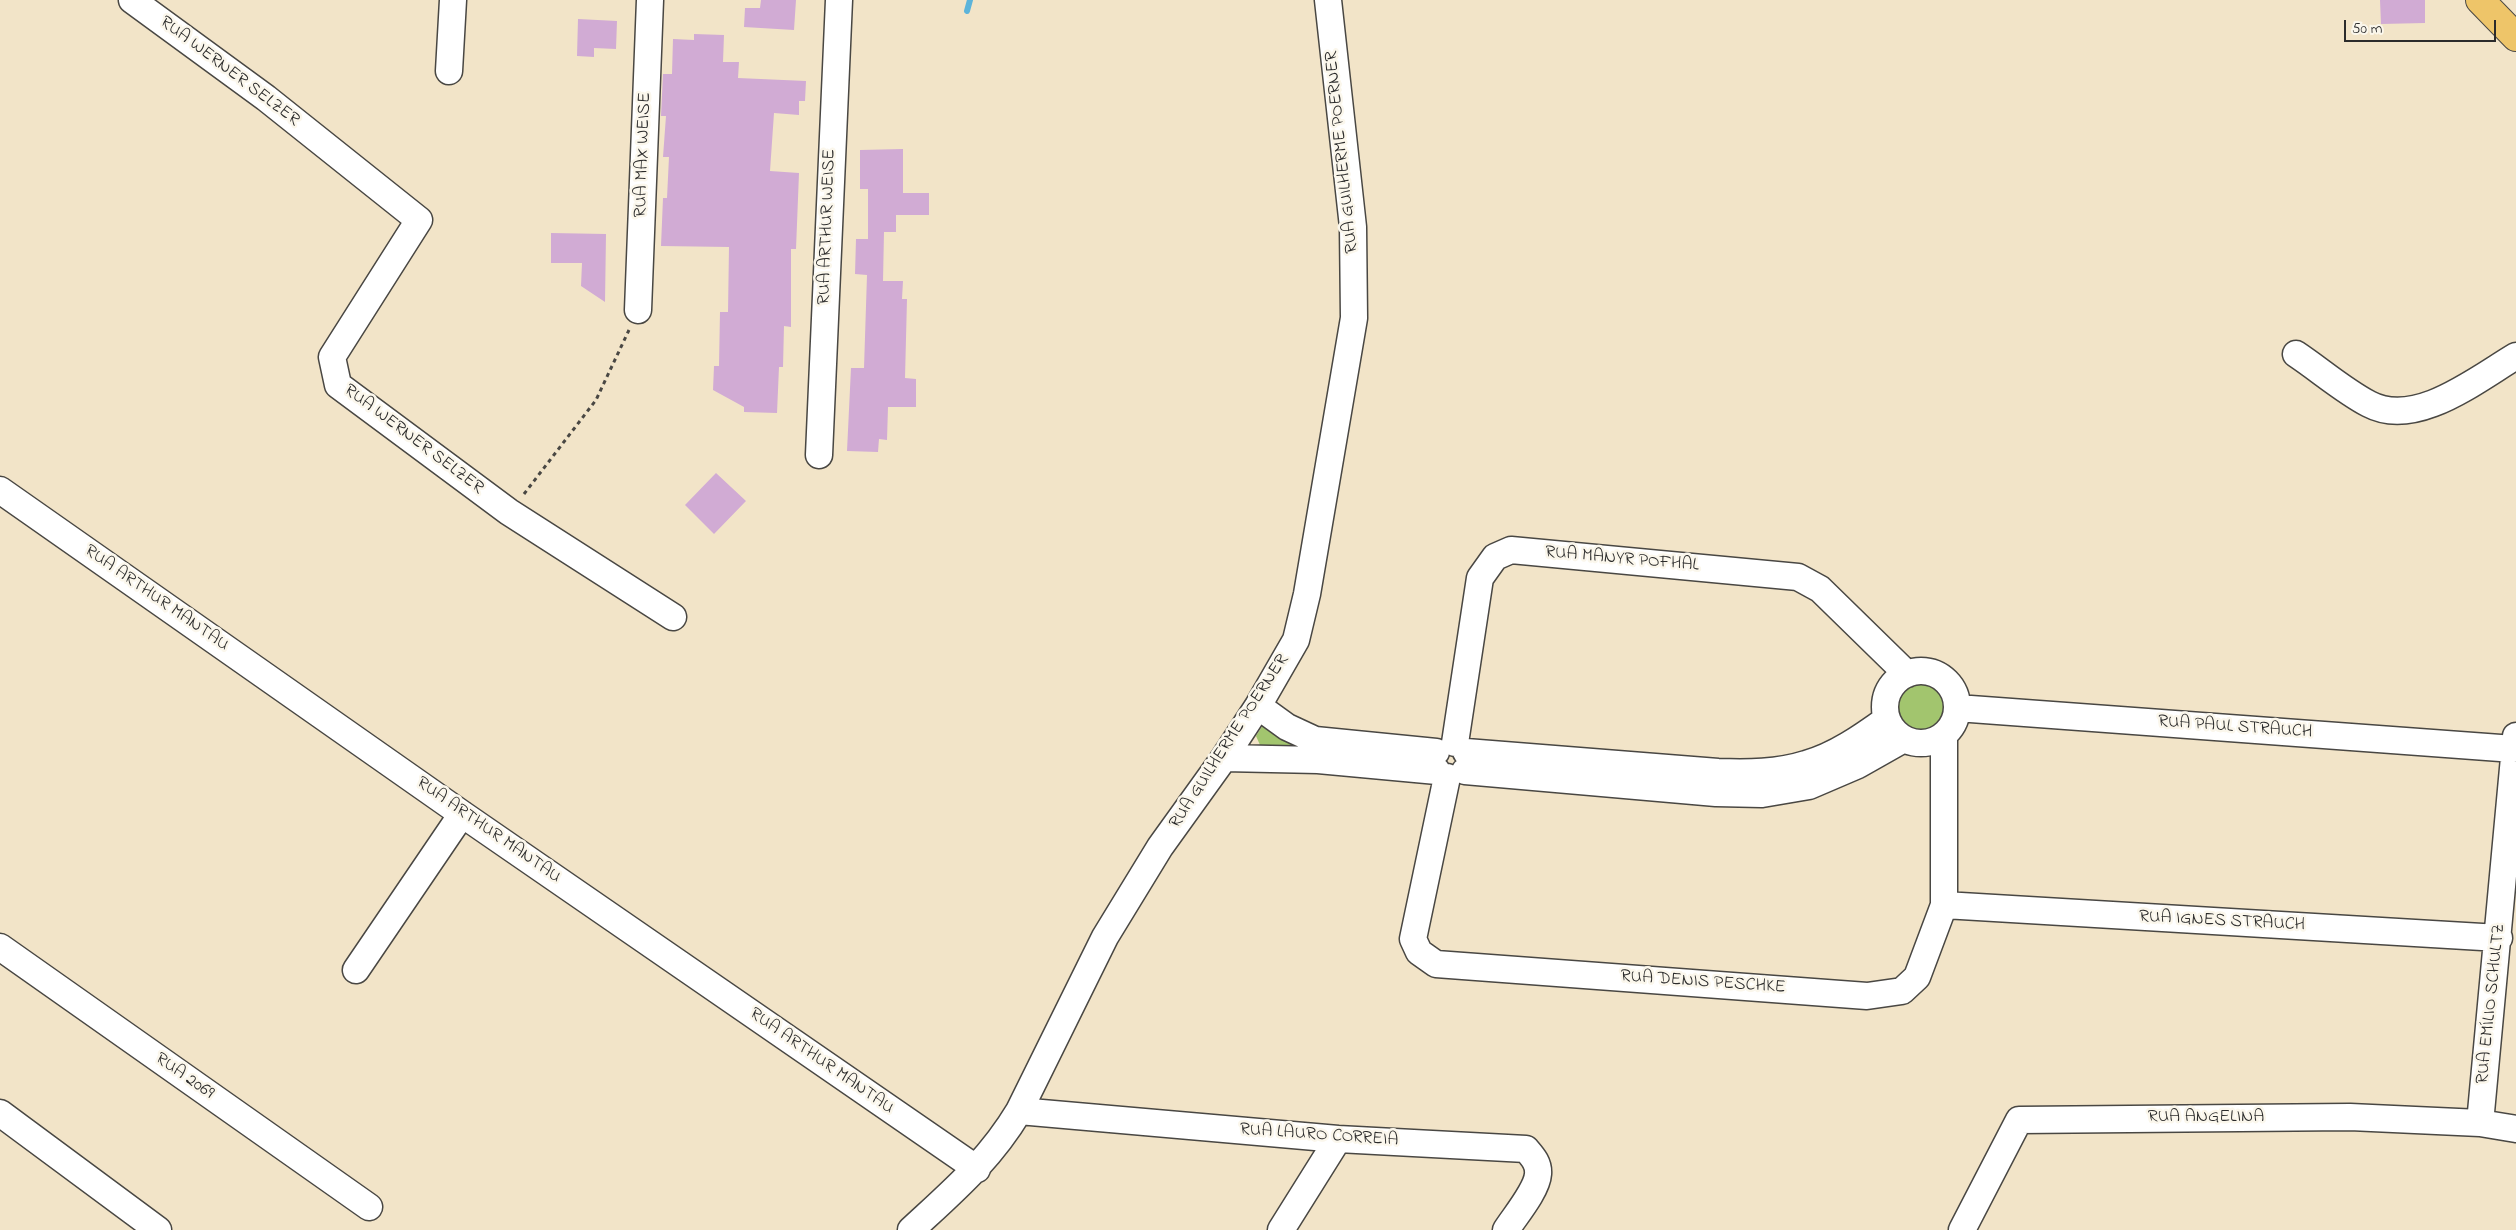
<!DOCTYPE html>
<meta charset="utf-8">
<style>
body{margin:0}
#map{position:relative;width:2516px;height:1230px;overflow:hidden;background:#f2e4c8;font-family:"Indie Flower",sans-serif}
canvas{display:block}
.scale{position:absolute;left:2344px;top:20px;width:152px;height:22px;box-sizing:border-box;border:2px solid #2b2b2b;border-top:0;padding-left:6px;font-size:15px;line-height:18px;white-space:nowrap;color:#2b2b2b;-webkit-text-stroke:4px #fbf7ec;paint-order:stroke}
</style>
<div id="map">
<canvas width="2516" height="1230"></canvas>
<div class="scale">50 m</div>
</div>
<script>
const g = document.querySelector('canvas').getContext('2d');
g.lineJoin = 'round';
function fill(path, color) { g.fillStyle = color; g.fill(path, 'evenodd'); }
function strokePath(path, color, width, dash) { g.strokeStyle = color; g.lineWidth = width; g.lineCap = dash ? 'butt' : 'round'; g.setLineDash(dash || []); g.stroke(path); }
function label(font, color, halo, rows, align = 'center') {
  g.font = font + ' "Indie Flower",sans-serif'; g.lineWidth = 5; g.setLineDash([]); g.textBaseline = 'middle'; g.strokeStyle = halo; g.fillStyle = color; for (const [text, x, y, turn = 0] of rows) {
    g.save(); g.translate(x, y); g.rotate((+turn || 0) * Math.PI / 180); g.textAlign = isNaN(turn) ? turn : align; if (halo) g.strokeText(text, 0, 0); g.fillText(text, 0, 0); g.restore();
  }
}
fill(new Path2D(`
 M1892 706a29 29 0 1 1 58 0a29 29 0 1 1-58 0Z
 M1263 725 1312 749 1265 748 1260 745 1256 736Z`), '#a2c56e');
strokePath(new Path2D(`
 M967 11 970 0`), '#5db4da', 6);
fill(new Path2D(`
 M761 0H796L794 30 744 27 745 8H760Z
 M2380 0H2425V23L2381 24Z
 M578 19 617 21 616 49 594 48V57L577 56Z
 M694 34 724 35 723 62H739L738 78 806 81 805 101H799V115L774 113 770 171 799 173 796 249H791V327L784 326 783 367H779L777 413 744 412V407L713 390 714 366H719L720 312H728L729 247 661 246 663 198H667L669 157H663L666 116H661L663 74H672L673 39 694 40Z
 M903 149V193H929V215H896V232H884L883 281H903L902 299H907L905 378 916 379V407H888L887 440 879 439 878 452 847 451 851 368H864L867 275 855 274 856 239H868V189H860V150Z
 M551 233 606 234 605 302 581 286 582 263H551Z
 M716 473 746 501 714 534 685 505Z`), '#d1abd4');
const minor = new Path2D(`
 M132 0 266 98 419 220 332 357 338 385 509 512 673 617
 M449 71 453 0
 M638 310 650 0
 M2296 354C2320 370 2344 391 2369 404 2416 429 2477 379 2516 356
 M819 455 839 0
 M0 490 462 814 977 1169
 M1885 707a36 36 0 1 1 72 0a36 36 0 1 1-72 0Z
 M1258 706 1287 727 1315 740 1436 752
 M1957 708 2514 749
 M1455 743 1480 578 1495 557 1511 550 1798 577 1820 589 1907 674
 M1466 752 1718 772C1747 773 1778 773 1806 764 1835 756 1862 737 1887 719
 M1224 758 1318 760 1437 771
 M1465 771 1716 793 1762 794 1809 786 1858 765 1904 739
 M1447 777 1413 939 1419 952 1436 964 1867 996 1902 991 1917 977 1944 905V735
 M1944 905 2499 938
 M0 947 369 1207
 M356 970 462 814
 M1019 1111 1338 1139 1526 1149C1532 1156 1539 1163 1538 1174 1537 1190 1515 1216 1506 1230
 M0 1113 158 1230
 M2480 1123 2516 736
 M911 1230C953 1191 989 1161 1019 1111L1105 937 1160 847 1224 758 1258 706 1296 640 1307 594 1354 318 1353 227 1328 0
 M1281 1230 1338 1139
 M1962 1230 2019 1120 2350 1117 2480 1123 2516 1129`);
const major = new Path2D(`
 M2480 0 2516 37`);
strokePath(minor, '#494743', 29);
strokePath(major, '#494743', 30);
strokePath(new Path2D(`
 M524 494 596 400 629 330`), '#494743', 3, [4, 4]);
strokePath(minor, '#fff', 26);
strokePath(major, '#eec569', 28);
label('18px', '#2b2b2b', '#fbf7ec', [
 ["RUA WERNER SELZER",229,72,37],
 ["RUA GUILHERME POERNER",1343,152,-96],
 ["RUA MAX WEISE",644,155,-88],
 ["RUA ARTHUR WEISE",828,227,-88],
 ["RUA WERNER SELZER",413,440,37],
 ["RUA MANYR POFHAL",1622,560,5],
 ["RUA ARTHUR MANTAU",156,599,35],
 ["RUA PAUL STRAUCH",2235,728,4],
 ["RUA GUILHERME POERNER",1230,742,-57],
 ["RUA ARTHUR MANTAU",488,831,35],
 ["RUA IGNES STRAUCH",2222,922,3],
 ["RUA DENIS PESCHKE",1703,983,4],
 ["RUA EMÍLIO SCHULTZ",2492,1004,-84],
 ["RUA ARTHUR MANTAU",821,1062,35],
 ["RUA 2069",184,1077,35],
 ["RUA ANGELINA",2206,1118],
 ["RUA LAURO CORREIA",1319,1136,4]
]);
</script>
